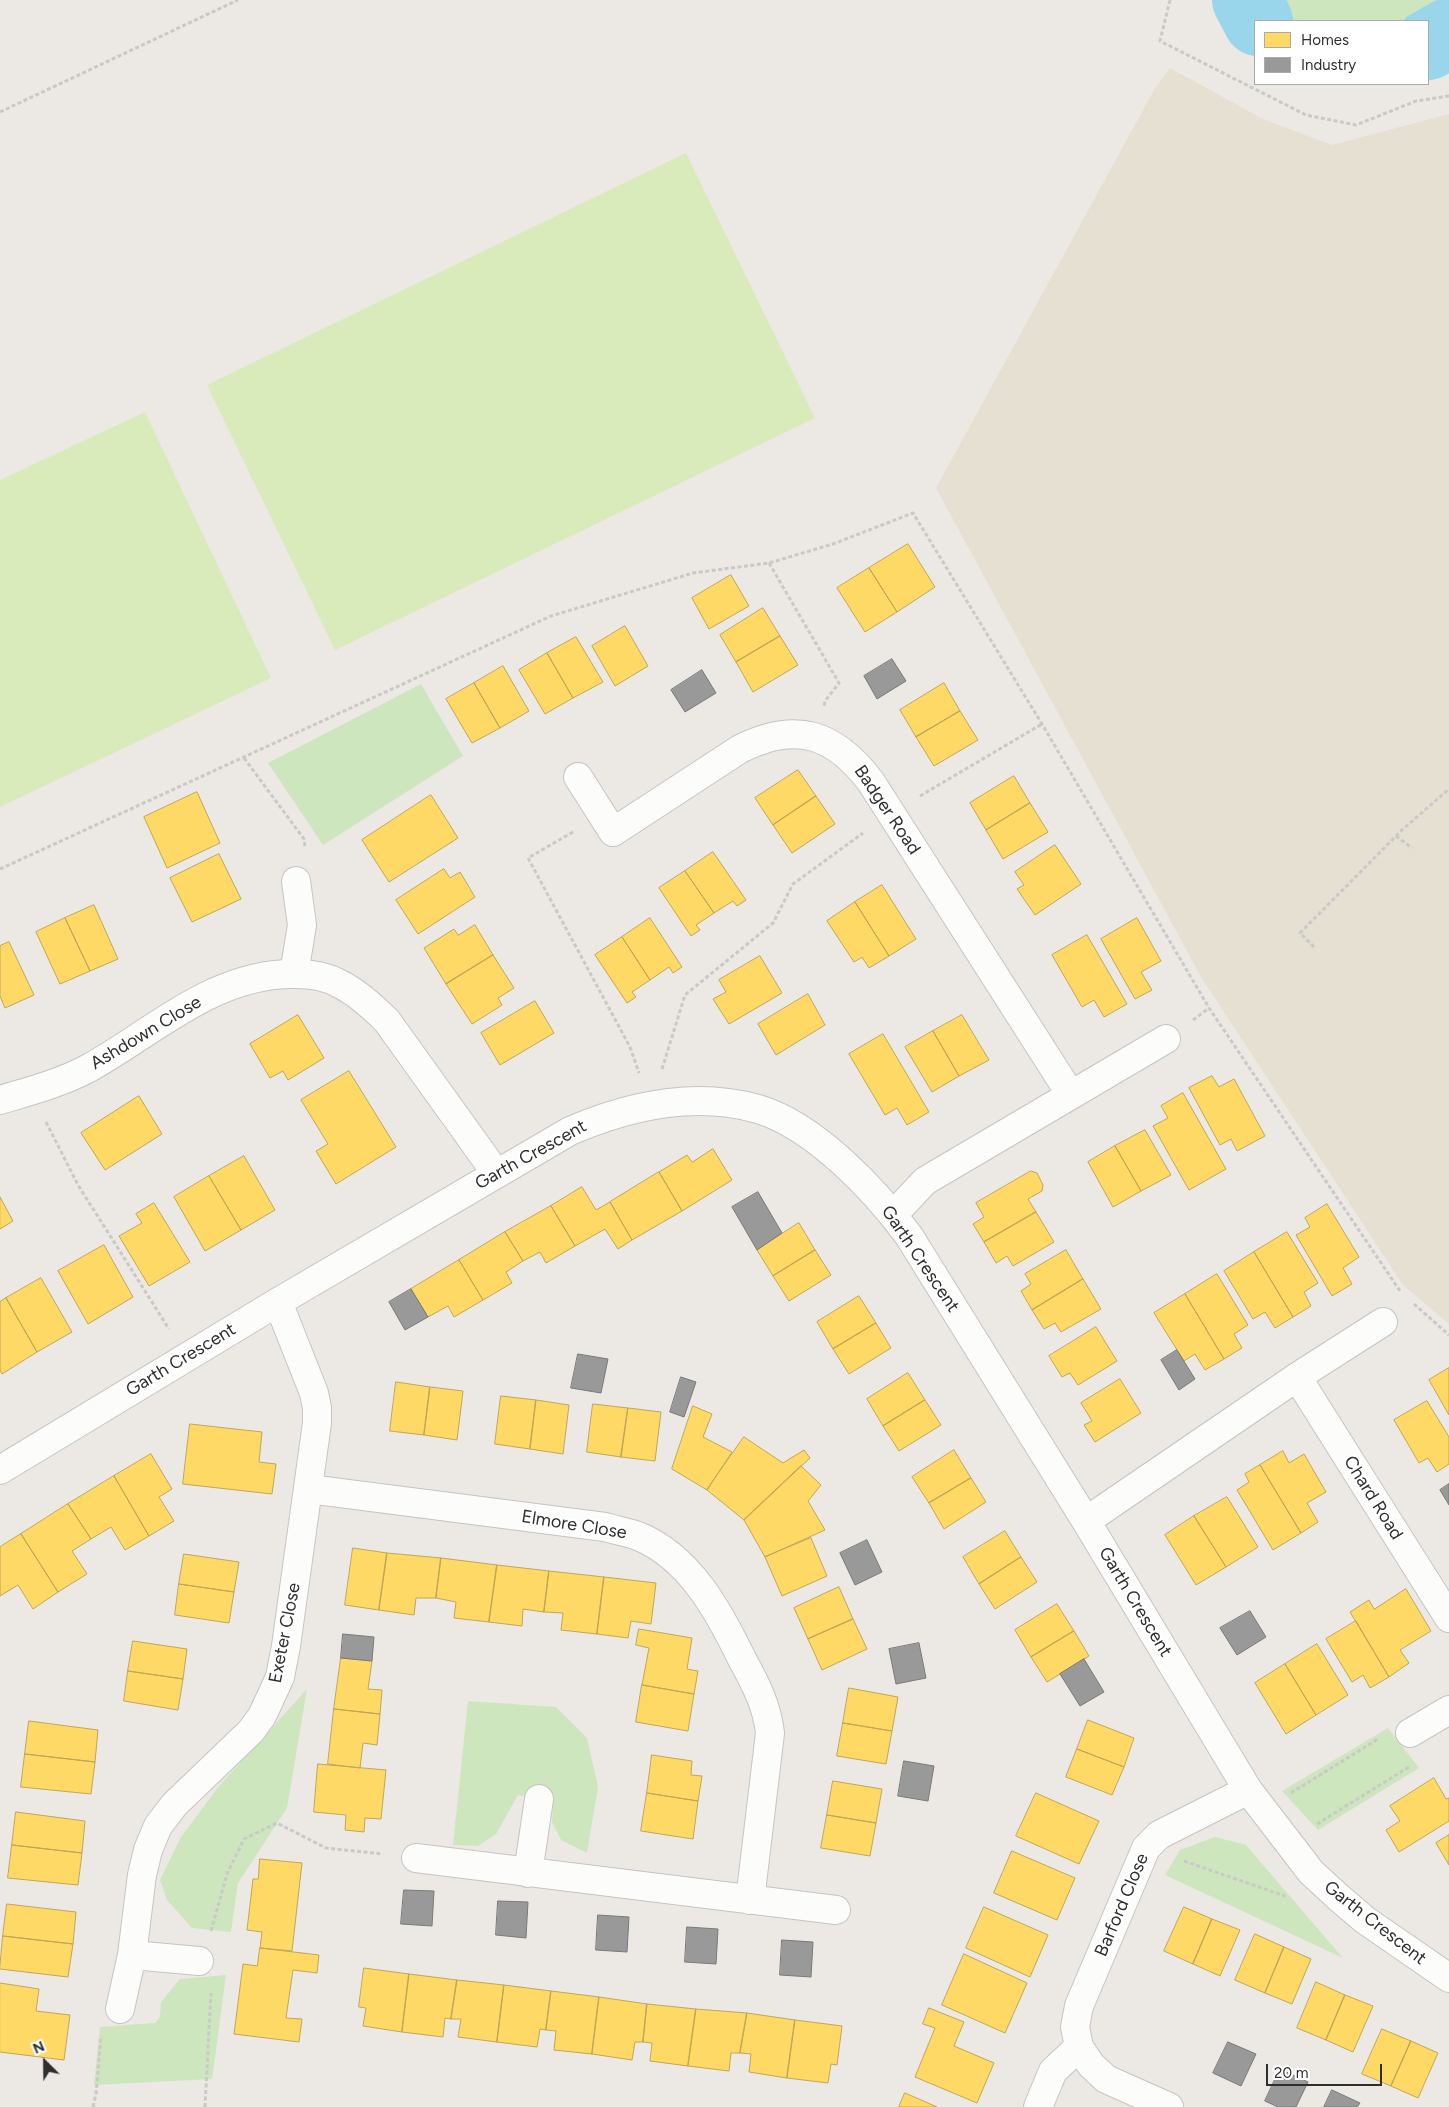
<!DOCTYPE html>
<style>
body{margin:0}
#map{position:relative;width:1449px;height:2107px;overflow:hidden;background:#ece8e4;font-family:Figtree,sans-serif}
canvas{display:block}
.legend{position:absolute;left:1254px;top:20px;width:175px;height:65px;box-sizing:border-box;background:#fff;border:1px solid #ababab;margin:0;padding:6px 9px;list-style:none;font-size:15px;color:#2e2e2e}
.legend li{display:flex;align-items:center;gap:10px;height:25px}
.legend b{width:25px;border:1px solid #ababab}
.north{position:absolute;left:20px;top:2037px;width:50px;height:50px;-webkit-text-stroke:4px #fff;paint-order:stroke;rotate:337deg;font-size:14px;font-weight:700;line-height:20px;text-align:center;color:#2e2e2e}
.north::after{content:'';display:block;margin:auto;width:18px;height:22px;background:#2e2e2e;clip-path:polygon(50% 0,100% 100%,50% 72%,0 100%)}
.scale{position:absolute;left:1266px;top:2064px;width:116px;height:22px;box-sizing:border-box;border:2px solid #2e2e2e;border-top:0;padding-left:6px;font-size:15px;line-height:18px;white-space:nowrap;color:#2e2e2e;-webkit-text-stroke:4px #fff;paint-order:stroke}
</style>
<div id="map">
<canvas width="1449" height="2107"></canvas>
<ul class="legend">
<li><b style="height:14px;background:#ffd966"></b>Homes</li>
<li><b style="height:14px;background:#999"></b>Industry</li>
</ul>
<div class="north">N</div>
<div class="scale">20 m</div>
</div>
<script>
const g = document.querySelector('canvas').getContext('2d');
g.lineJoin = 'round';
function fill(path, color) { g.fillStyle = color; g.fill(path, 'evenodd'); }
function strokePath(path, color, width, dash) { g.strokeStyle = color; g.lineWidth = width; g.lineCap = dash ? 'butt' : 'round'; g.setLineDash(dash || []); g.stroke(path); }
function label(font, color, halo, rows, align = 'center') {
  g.font = font + ' Figtree,sans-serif'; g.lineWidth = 5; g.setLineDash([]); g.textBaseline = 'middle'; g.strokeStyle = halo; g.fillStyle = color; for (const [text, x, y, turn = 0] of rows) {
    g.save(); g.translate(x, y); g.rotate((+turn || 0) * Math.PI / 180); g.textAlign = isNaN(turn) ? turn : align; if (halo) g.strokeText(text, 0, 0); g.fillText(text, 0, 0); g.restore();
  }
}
fill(new Path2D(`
 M1170 68 1263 119 1332 145 1449 114V1324L1403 1285 1201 977 936 488 1154 90Z`), '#e6e0d3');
fill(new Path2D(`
 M1247 0H1449V33L1428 45V21H1258Z
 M421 684 463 756 323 845 268 763Z
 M307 1689 287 1808 238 1883 231 1932 192 1928 167 1900 160 1880 181 1837 219 1786Z
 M468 1701 556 1707 587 1738 598 1787 587 1853 561 1840 552 1822 553 1801 518 1795 496 1834 478 1846 453 1845Z
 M1388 1728 1419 1768 1318 1830 1282 1791Z
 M1215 1837 1246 1845 1343 1958 1165 1875 1180 1850Z
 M226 1975 212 2079 94 2085 100 2027 155 2023 160 2017 161 2002 180 1979Z`), '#cee6be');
fill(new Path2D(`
 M686 153 815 418 335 650 207 385Z
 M145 412 271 678 0 807V480Z`), '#d9eabb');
const homes = new Path2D(`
 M908 544 935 587 897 612 869 568Z
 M869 568 897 612 865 632 837 588Z
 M731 575 749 606 709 629 692 598Z
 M763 608 780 636 736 662 720 635Z
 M625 626 648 666 615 686 592 646Z
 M780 636 798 665 753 692 736 662Z
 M576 637 603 682 573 698 547 653Z
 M547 653 573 698 545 714 519 670Z
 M503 666 529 711 500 728 474 683Z
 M474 683 500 728 472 743 446 699Z
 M944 683 960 711 916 737 900 710Z
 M960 711 978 740 934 766 916 737Z
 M798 770 816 796 773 825 755 798Z
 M1014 776 1030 803 986 830 970 803Z
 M197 792 220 843 167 868 144 817Z
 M431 795 458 838 389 882 362 840Z
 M816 796 835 824 792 853 773 825Z
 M1030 803 1048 832 1003 859 986 830Z
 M1055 845 1081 884 1035 915 1017 889 1024 885 1015 872Z
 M713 852 746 900 737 906 733 901 714 913 685 871Z
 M219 854 241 899 192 922 170 878Z
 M444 869 450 878 460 872 475 897 418 934 396 900Z
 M685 871 714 913 696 925 700 930 691 936 659 888Z
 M882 885 916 939 889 956 855 902Z
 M855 902 889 956 869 968 862 957 854 962 827 921Z
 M94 905 118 959 90 971 65 918Z
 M65 918 90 971 60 984 36 932Z
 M650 918 682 967 673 973 669 967 650 980 622 937Z
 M1137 918 1161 961 1141 972 1152 990 1135 999 1101 939Z
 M475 925 493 955 446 984 424 948 454 929 458 935Z
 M1087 935 1127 1004 1104 1017 1094 1000 1082 1007 1052 955Z
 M622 937 650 980 632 992 636 997 627 1003 595 955Z
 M9 942 34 995 5 1008 0 996V946Z
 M493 955 514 988 498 998 502 1005 472 1024 446 984Z
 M760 956 782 993 729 1024 713 999 726 992 719 980Z
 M808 994 825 1025 776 1055 758 1024Z
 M535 1001 554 1033 500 1065 481 1033Z
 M298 1015 324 1058 288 1080 283 1071 270 1078 250 1044Z
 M962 1015 989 1060 959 1076 933 1031Z
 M933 1031 959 1076 932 1092 905 1047Z
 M883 1034 929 1112 907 1125 897 1108 885 1115 849 1054Z
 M349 1071 396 1147 336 1184 316 1151 328 1144 301 1100Z
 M1212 1076 1219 1087 1234 1079 1265 1136 1237 1151 1231 1139 1220 1145 1189 1088Z
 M1183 1093 1226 1169 1189 1190 1153 1126 1168 1118 1161 1106Z
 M139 1096 162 1134 105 1170 81 1133Z
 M1145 1130 1171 1175 1141 1191 1115 1146Z
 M1115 1146 1141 1191 1113 1207 1088 1162Z
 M713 1149 732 1180 682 1211 659 1172 687 1155 692 1162Z
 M244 1156 275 1210 241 1230 209 1176Z
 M1031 1171 1037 1173 1043 1185 1042 1191 1028 1199 1036 1212 984 1242 973 1224 984 1217 976 1203Z
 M659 1172 682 1211 632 1240 610 1202Z
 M209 1176 241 1230 205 1251 174 1197Z
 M582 1187 596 1210 610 1202 632 1240 618 1249 605 1229 575 1246 551 1206Z
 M0 1197 13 1221 0 1229Z
 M154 1203 190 1262 149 1286 119 1236 142 1223 136 1214Z
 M1327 1204 1359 1257 1343 1268 1352 1284 1332 1296 1296 1235 1310 1227 1305 1218Z
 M551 1206 575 1246 546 1263 540 1252 523 1261 505 1232Z
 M1036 1212 1054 1242 1013 1266 1007 1256 996 1263 984 1242Z
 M799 1223 815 1250 773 1276 757 1250Z
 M505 1232 523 1261 506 1272 512 1283 483 1300 459 1260Z
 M1287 1232 1318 1283 1304 1292 1311 1306 1293 1317 1254 1252Z
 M104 1245 133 1297 88 1324 58 1271Z
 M815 1250 831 1275 789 1301 773 1276Z
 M1066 1250 1083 1279 1032 1310 1021 1291 1031 1284 1025 1274Z
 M1254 1252 1293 1317 1275 1328 1265 1312 1253 1319 1224 1271Z
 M459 1260 483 1300 454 1317 448 1306 428 1317 411 1289Z
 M1217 1274 1248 1325 1234 1334 1242 1348 1224 1359 1185 1294Z
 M41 1278 72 1332 37 1352 6 1298Z
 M1083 1279 1101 1309 1061 1332 1055 1323 1044 1329 1032 1310Z
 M1185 1294 1224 1359 1205 1370 1195 1354 1184 1361 1154 1313Z
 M859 1296 876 1323 833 1349 817 1322Z
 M6 1298 37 1352 2 1374 0 1370V1302Z
 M876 1323 891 1348 849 1374 833 1349Z
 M1096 1327 1117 1361 1078 1385 1070 1373 1062 1377 1049 1356Z
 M1449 1368V1415L1429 1380Z
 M908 1373 925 1400 883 1426 867 1399Z
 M1120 1379 1141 1413 1095 1442 1084 1425 1092 1421 1081 1403Z
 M396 1382 430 1387 424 1435 390 1431Z
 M430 1387 463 1391 457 1440 424 1435Z
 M501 1396 536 1400 530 1449 495 1444Z
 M536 1400 569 1405 563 1454 530 1449Z
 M925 1400 941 1425 899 1451 883 1426Z
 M1427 1401 1449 1437V1464L1437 1472 1428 1458 1419 1463 1394 1420Z
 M593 1404 628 1408 621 1457 587 1452Z
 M693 1406 712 1414 703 1437 732 1452 707 1490 672 1469Z
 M628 1408 661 1412 655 1461 621 1457Z
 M190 1424 262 1432 259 1462 276 1464 272 1494 183 1484Z
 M744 1437 783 1463 804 1450 810 1458 744 1520 707 1490Z
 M954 1450 971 1478 929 1503 912 1477Z
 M1283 1451 1289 1463 1304 1454 1326 1492 1307 1503 1318 1522 1301 1533 1260 1465Z
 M151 1454 172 1489 159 1497 174 1521 149 1536 114 1476Z
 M1260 1465 1301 1533 1273 1550 1237 1490 1249 1482 1245 1474Z
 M801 1466 821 1485 808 1501 825 1530 765 1557 744 1520Z
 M114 1476 149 1536 125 1550 111 1527 91 1539 68 1504Z
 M971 1478 986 1502 944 1529 929 1503Z
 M1227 1497 1258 1547 1226 1567 1194 1516Z
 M68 1504 91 1539 72 1551 87 1574 58 1592 21 1534Z
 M1194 1516 1226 1567 1196 1585 1165 1535Z
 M1005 1531 1021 1557 979 1584 963 1557Z
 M21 1534 58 1592 33 1609 18 1585 0 1596V1547Z
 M811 1538 827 1576 782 1596 765 1557Z
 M353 1548 387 1553 379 1610 345 1605Z
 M387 1553 441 1558 436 1598H416L414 1615 379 1610Z
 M184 1554 239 1562 234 1592 179 1584Z
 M1021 1557 1037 1582 995 1609 979 1584Z
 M441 1558 497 1565 489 1622 454 1618 456 1602 436 1598Z
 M497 1565 549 1571 544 1612 523 1609 522 1626 489 1622Z
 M549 1571 604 1577 597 1634 561 1630 563 1613 544 1612Z
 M604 1577 656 1583 651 1624 631 1621 628 1638 597 1634Z
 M179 1584 234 1592 229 1623 175 1615Z
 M839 1587 853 1619 808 1639 794 1608Z
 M1406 1589 1431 1631 1400 1650 1409 1663 1389 1677 1350 1612 1369 1600 1374 1609Z
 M1057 1604 1074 1631 1031 1657 1015 1630Z
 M853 1619 867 1649 822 1670 808 1639Z
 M1356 1621 1389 1677 1370 1688 1363 1675 1352 1682 1326 1639Z
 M639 1629 692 1638 687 1669 698 1671 694 1694 642 1685 649 1648 636 1645Z
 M1074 1631 1089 1656 1047 1682 1031 1657Z
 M133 1641 187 1649 183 1679 128 1671Z
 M1317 1644 1348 1695 1316 1715 1285 1664Z
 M341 1658 372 1661 368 1689 382 1690 380 1714 334 1709Z
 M1285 1664 1316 1715 1286 1734 1255 1683Z
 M128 1671 183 1679 178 1710 124 1701Z
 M642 1685 694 1694 688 1731 636 1722Z
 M849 1688 898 1697 892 1731 843 1723Z
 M334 1709 380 1714 377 1745 363 1743 360 1768 328 1764Z
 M1088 1720 1134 1738 1124 1767 1077 1749Z
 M29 1721 98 1730 95 1762 25 1754Z
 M843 1723 892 1731 886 1764 837 1756Z
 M1077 1749 1124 1767 1112 1795 1066 1777Z
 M25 1754 95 1762 91 1794 21 1787Z
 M652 1755 692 1761 691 1775 702 1776 698 1801 647 1793Z
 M318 1764 386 1770 381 1819 365 1818 364 1832 345 1830 346 1815 314 1812Z
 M1434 1778 1446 1799 1449 1798V1821L1399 1852 1386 1830 1400 1821 1390 1806Z
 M833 1781 882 1789 876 1823 827 1815Z
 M647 1793 698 1801 693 1839 641 1831Z
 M1036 1793 1099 1821 1079 1864 1016 1836Z
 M16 1812 85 1821 82 1853 12 1845Z
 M827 1815 876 1823 870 1856 821 1848Z
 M1449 1835V1865L1436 1843Z
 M12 1845 82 1853 78 1885 8 1878Z
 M1012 1851 1075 1878 1057 1920 994 1893Z
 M260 1859 302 1863 292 1951 260 1948 262 1932 247 1930 253 1879H258Z
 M7 1904 76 1912 73 1944 3 1936Z
 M984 1907 1048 1935 1030 1977 966 1948Z
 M1184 1907 1212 1919 1193 1964 1164 1951Z
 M1212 1919 1240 1930 1220 1976 1193 1964Z
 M1255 1934 1284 1947 1265 1993 1235 1980Z
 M3 1936 73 1944 68 1977 0 1969Z
 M1284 1947 1311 1959 1292 2004 1265 1993Z
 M260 1948 319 1955 317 1973 293 1970 286 2018 302 2019 299 2042 234 2034 243 1964 257 1966Z
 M964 1954 1027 1983 1005 2033 942 2005Z
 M364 1968 409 1974 402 2032 363 2026 366 2008 359 2007Z
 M409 1974 457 1980 451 2019 445 2018 443 2037 402 2032Z
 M457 1980 504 1985 497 2042 458 2037 461 2019H451Z
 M1316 1982 1345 1995 1326 2040 1297 2028Z
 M0 1983 39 1989 36 2011 70 2015 64 2060 0 2052Z
 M504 1985 551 1991 546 2030 540 2029 537 2047 497 2042Z
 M551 1991 599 1997 592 2054 554 2050 556 2031 546 2030Z
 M1345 1995 1373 2006 1353 2052 1326 2040Z
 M599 1997 647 2004 643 2042H635L632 2060 592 2054Z
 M647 2004 696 2009 688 2066 650 2061 652 2043 643 2042Z
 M929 2008 964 2022 954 2046 994 2063 977 2103 915 2077 935 2028 923 2024Z
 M696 2009 747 2013 740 2053H731L729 2071 688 2066Z
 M747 2013 795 2020 787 2078 749 2072 751 2054 740 2053Z
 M795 2020 842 2026 837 2065 831 2064 828 2083 787 2078Z
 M1382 2029 1411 2041 1391 2086 1362 2074Z
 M1411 2041 1438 2053 1418 2098 1391 2086Z
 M905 2093 937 2107H899Z`);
fill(homes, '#ffd966');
strokePath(homes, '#c0a655', 1);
const industry = new Path2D(`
 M892 659 906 681 877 699 864 676Z
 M702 670 716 693 685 712 671 690Z
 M758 1192 782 1233 757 1250 732 1207Z
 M411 1289 428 1317 405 1330 389 1302Z
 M1177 1350 1195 1379 1179 1390 1161 1360Z
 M578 1354 608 1359 601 1393 571 1388Z
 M681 1377 696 1382 684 1417 670 1412Z
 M1449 1484V1505L1440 1490Z
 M867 1540 882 1572 855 1585 840 1553Z
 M1250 1611 1266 1637 1237 1655 1220 1628Z
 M343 1634 374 1637 372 1661 341 1658Z
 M919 1643 926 1678 896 1684 889 1649Z
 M1084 1659 1104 1692 1080 1706 1060 1674Z
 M904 1761 934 1766 928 1801 898 1796Z
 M404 1890 434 1891 432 1926 401 1924Z
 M498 1901 528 1902 526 1938 496 1935Z
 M598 1915 629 1917 627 1952 596 1950Z
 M687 1927 718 1929 716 1964 685 1962Z
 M782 1940 813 1942 811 1977 780 1975Z
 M1228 2042 1256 2054 1241 2086 1213 2073Z
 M1280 2069 1308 2082 1296 2107H1278L1265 2101Z
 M1332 2090 1360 2103 1357 2107H1324Z`);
fill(industry, '#999');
strokePath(industry, '#797979', 1);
strokePath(new Path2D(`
 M1247 0 1258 21
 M1428 45 1449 33`), '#99d6ec', 70);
const minor = new Path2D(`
 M578 777 613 832 740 749C796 721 834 733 871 782L1071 1095
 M294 974 302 925 296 881
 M0 1100C30 1091 61 1083 89 1068 155 1031 216 972 296 974 311 974 326 976 340 984 358 993 373 1007 387 1021L496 1173
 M893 1215 925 1181 1166 1039
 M1297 1377 1449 1618
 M0 1470 278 1302 570 1131C628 1106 695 1091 758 1109 815 1126 875 1190 909 1236L1086 1521 1248 1790 1311 1872 1338 1897 1365 1920 1449 1978
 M309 1489 605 1527C615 1530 627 1532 638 1536 690 1557 719 1612 742 1659 755 1683 767 1705 770 1733L750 1900
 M1086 1521 1297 1377 1383 1322
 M1410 1733 1449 1710
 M416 1858 836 1910
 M528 1873 539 1799
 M199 1961 132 1955 142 1875 148 1850 158 1826 174 1805 251 1731 262 1716 280 1677 286 1646 317 1423V1408L314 1393 278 1302
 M120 2009 132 1955
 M1079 2047 1091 2065 1106 2079 1169 2107
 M1038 2107 1053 2071 1079 2047 1075 2027 1079 2006 1146 1848 1159 1835 1248 1790`);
strokePath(minor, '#c5c4c5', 30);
strokePath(new Path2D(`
 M1170 0 1160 41 1306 115 1356 125 1416 101 1449 96
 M0 112 238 0
 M769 563 839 683 825 701 824 706
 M244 758 304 839 305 848
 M920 796 1042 724
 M573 832 528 858 630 1047 639 1073
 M1396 836 1412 848
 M0 869 551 616 693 573 769 563 833 544 913 513 1042 724 1209 1008 1400 1291
 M1314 947 1300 933 1402 830 1449 789
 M1193 1020 1209 1008
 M662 1069 685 995 773 923 793 884 863 833
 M46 1122 78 1185 169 1329
 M1414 1304 1449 1335
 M1291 1793 1378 1739
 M1317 1824 1409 1767
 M1184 1861 1285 1896
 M211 1931 227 1874 244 1839 277 1823 326 1848 383 1854
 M93 2107 96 2094 101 2036
 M205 2107 211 1993`), '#c9c9c8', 3, [4, 2.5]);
strokePath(minor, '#fcfcfb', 28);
label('18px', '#2e2e2e', '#fff', [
 ["Badger Road",887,810,56],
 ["Ashdown Close",146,1033,-31],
 ["Garth Crescent",531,1155,-29],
 ["Garth Crescent",920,1259,56],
 ["Garth Crescent",181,1360,-31],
 ["Chard Road",1373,1498,58],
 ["Elmore Close",574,1525,9],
 ["Garth Crescent",1135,1602,59],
 ["Exeter Close",285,1633,-79],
 ["Barford Close",1122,1905,-67],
 ["Garth Crescent",1375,1923,38]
]);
</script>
